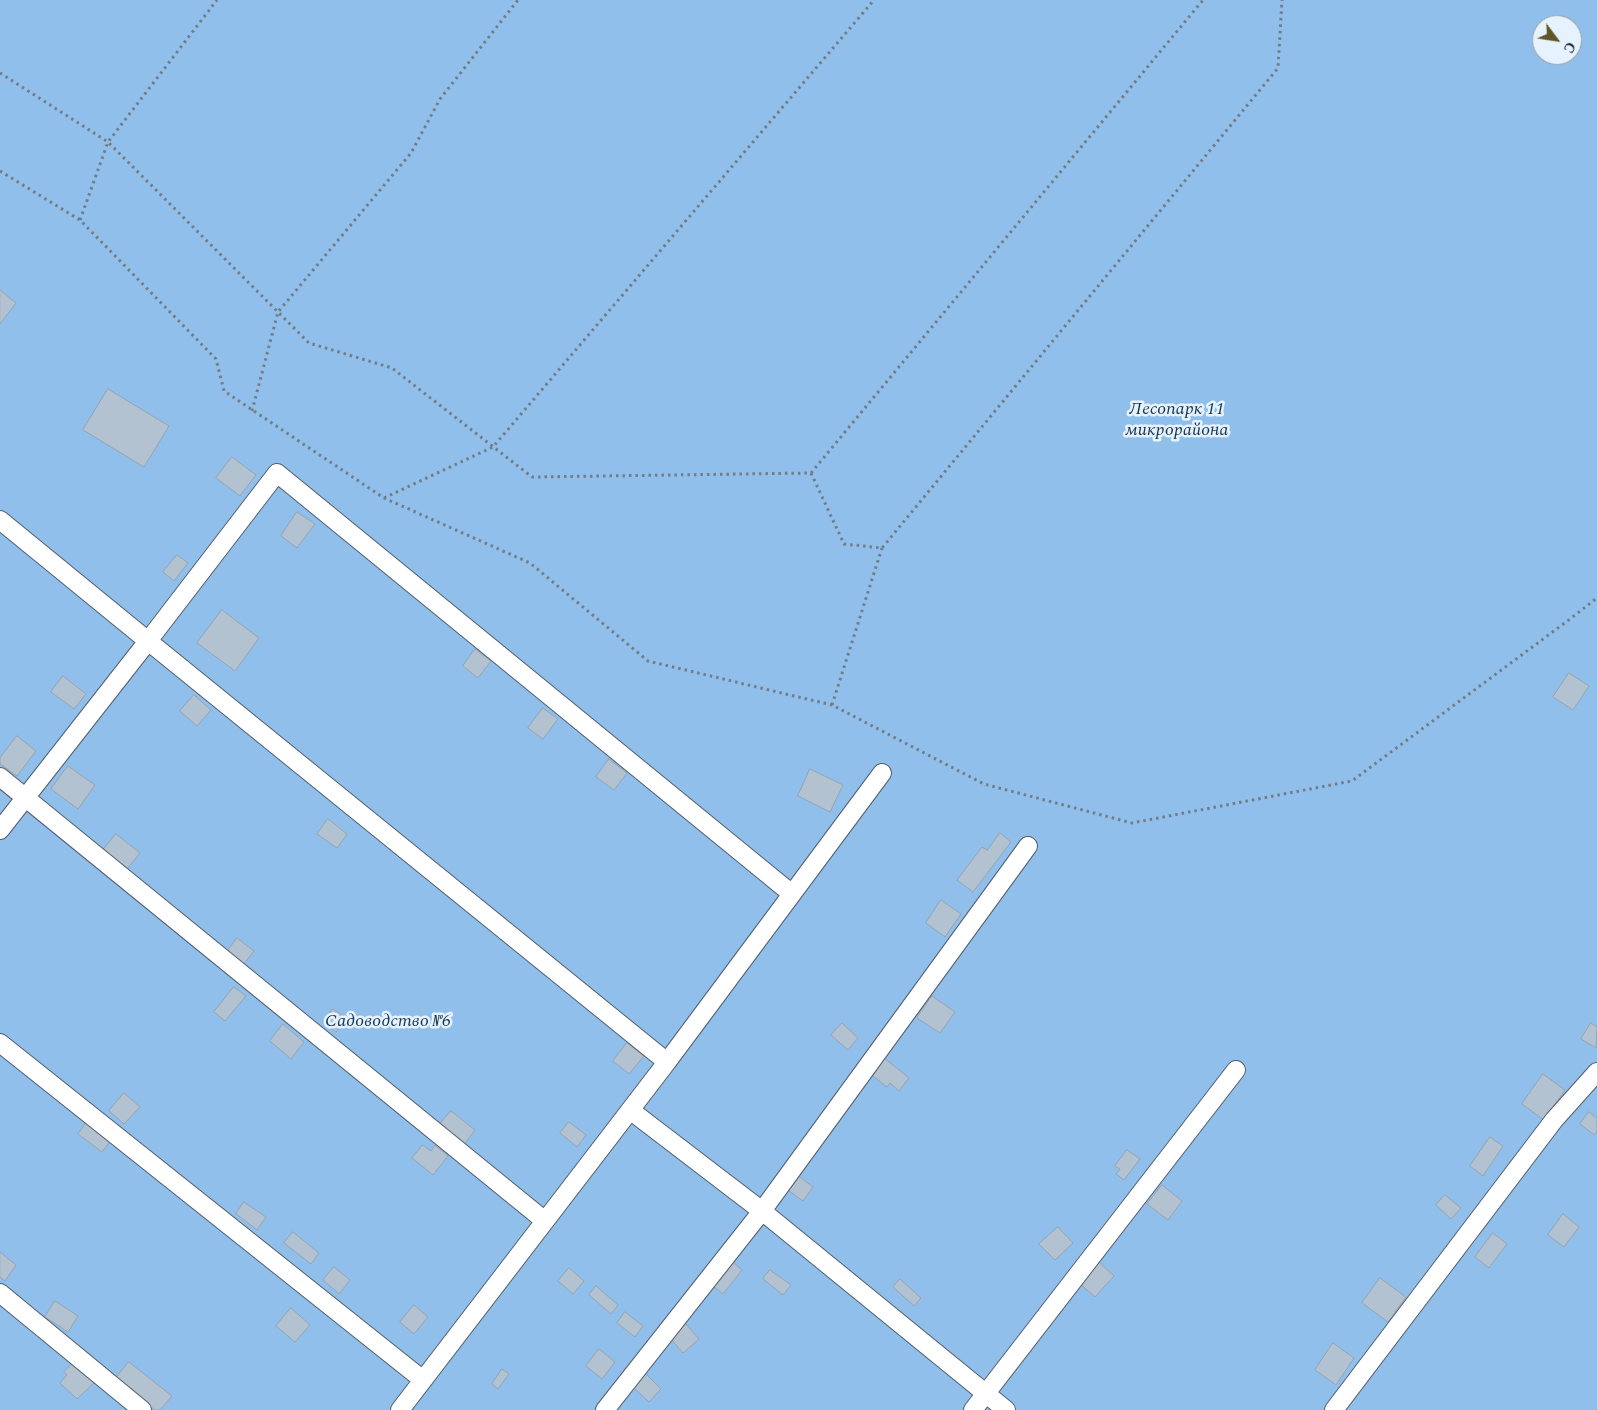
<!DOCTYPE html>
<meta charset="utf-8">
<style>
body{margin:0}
#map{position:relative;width:1597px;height:1410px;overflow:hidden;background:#d6e6f5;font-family:Spectral,serif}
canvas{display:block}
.north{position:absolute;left:1532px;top:15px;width:50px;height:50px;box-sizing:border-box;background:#e6f3ff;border:1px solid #949ea7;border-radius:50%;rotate:121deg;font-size:14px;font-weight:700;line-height:20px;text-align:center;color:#181e23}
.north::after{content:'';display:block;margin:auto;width:18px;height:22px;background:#615724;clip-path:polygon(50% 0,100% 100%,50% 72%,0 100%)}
</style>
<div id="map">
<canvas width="1597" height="1410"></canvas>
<div class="north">С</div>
</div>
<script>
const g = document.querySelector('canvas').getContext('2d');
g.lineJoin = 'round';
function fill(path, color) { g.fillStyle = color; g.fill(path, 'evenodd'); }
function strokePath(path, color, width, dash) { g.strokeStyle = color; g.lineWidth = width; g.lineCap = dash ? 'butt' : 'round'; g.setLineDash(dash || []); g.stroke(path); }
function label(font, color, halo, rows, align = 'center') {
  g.font = font + ' Spectral,serif'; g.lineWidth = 5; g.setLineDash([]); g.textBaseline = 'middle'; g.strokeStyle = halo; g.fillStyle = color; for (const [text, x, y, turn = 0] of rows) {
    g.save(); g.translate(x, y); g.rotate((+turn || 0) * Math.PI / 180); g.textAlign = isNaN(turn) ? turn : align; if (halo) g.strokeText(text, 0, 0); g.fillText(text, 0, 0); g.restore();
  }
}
fill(new Path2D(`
 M0 0H1597V1410H0ZM1542 25H1572V55H1542Z`), '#91bfeb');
const building = new Path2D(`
 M0 290 16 303 0 324Z
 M108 389 169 426 144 467 83 430Z
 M232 457 256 475 240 496 216 478Z
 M297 512 315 524 297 548 281 536Z
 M177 555 188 563 174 581 163 572Z
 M222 610 259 638 235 671 197 643Z
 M475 649 491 661 478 678 463 666Z
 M1569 673 1589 686 1573 710 1553 697Z
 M63 676 86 694 74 709 51 692Z
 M194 695 211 710 197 726 180 711Z
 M543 708 558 719 543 739 528 728Z
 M17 736 36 751 17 776 0 764V758Z
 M609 759 627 773 614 790 596 777Z
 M68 766 95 785 78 809 51 789Z
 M810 769 843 785 830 812 798 796Z
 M328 819 347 834 337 848 317 834Z
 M1000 833 1011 842 973 892 957 880 982 847 987 850Z
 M116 834 140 853 127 869 103 850Z
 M941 900 961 914 945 937 926 923Z
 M237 938 254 951 244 964 227 952Z
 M234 987 246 996 225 1021 214 1012Z
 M932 996 955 1012 940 1033 917 1018Z
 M333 1009 346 1018 336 1032 323 1022Z
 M842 1023 858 1038 848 1050 831 1035Z
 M1591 1023 1597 1027 1596 1048 1581 1039Z
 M283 1024 304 1042 291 1059 270 1041Z
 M627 1043 644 1056 629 1074 613 1061Z
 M883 1057 909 1078 899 1091 890 1083 887 1087 869 1073Z
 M1543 1074 1565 1090 1544 1120 1522 1104Z
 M124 1093 140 1107 124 1124 109 1111Z
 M451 1111 475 1130 463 1146 438 1126Z
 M1589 1112 1597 1118V1131L1594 1135 1580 1124Z
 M89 1119 113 1137 102 1152 78 1134Z
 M569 1122 586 1135 577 1147 560 1133Z
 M1490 1137 1503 1146 1483 1176 1470 1166Z
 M423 1145 431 1151 435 1145 448 1156 433 1175 412 1158Z
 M1127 1150 1140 1159 1124 1180 1116 1174 1120 1169 1115 1166Z
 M796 1174 813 1187 803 1201 785 1188Z
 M1162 1185 1182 1201 1168 1220 1147 1204Z
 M1445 1195 1461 1208 1451 1219 1436 1205Z
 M244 1202 266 1217 257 1230 236 1214Z
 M1563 1214 1579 1227 1564 1247 1548 1235Z
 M1058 1227 1073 1243 1055 1260 1039 1244Z
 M293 1232 319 1253 311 1264 284 1243Z
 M1493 1233 1507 1244 1489 1268 1475 1257Z
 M0 1252 16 1265 5 1281 0 1277Z
 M728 1258 742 1270 723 1294 708 1282Z
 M1098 1261 1114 1276 1095 1297 1078 1282Z
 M334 1267 350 1280 339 1294 323 1280Z
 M569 1268 584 1281 573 1294 558 1281Z
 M770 1270 791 1285 783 1295 763 1279Z
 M1380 1278 1406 1297 1388 1322 1362 1303Z
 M900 1279 921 1298 914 1306 893 1287Z
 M596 1286 618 1305 611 1314 589 1295Z
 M55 1301 78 1316 68 1332 45 1317Z
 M414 1305 428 1317 414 1334 400 1322Z
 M291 1308 310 1325 295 1342 276 1326Z
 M625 1312 643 1326 635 1337 617 1323Z
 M686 1324 699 1339 683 1353 670 1338Z
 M1333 1343 1354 1358 1336 1385 1315 1370Z
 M599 1349 615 1362 602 1379 586 1366Z
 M129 1362 172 1396 160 1410H155L115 1379Z
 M73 1363 94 1383 77 1399 60 1383 67 1375 64 1372Z
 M502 1369 509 1374 498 1389 492 1384Z
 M644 1372 661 1389 649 1402 631 1385Z`);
fill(building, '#b3c2d1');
strokePath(building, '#95a4b2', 1);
const service = new Path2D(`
 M0 520 148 641 277 473 792 894
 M0 777 545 1221
 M0 830 148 641 667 1062 400 1410
 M0 1043 423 1380
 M667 1062 882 773
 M630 1110 762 1211 1006 1410
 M0 1293 142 1410
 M605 1410 762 1211 1028 846
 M973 1410 1236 1070
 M1334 1410 1554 1120 1597 1072`);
strokePath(service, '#515e6b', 20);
strokePath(new Path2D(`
 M0 73 108 142 309 343 392 368 532 477 811 473 1203 0
 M0 171 80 220 216 359 224 391 384 498 530 563 648 661 832 705 984 784 1132 823 1352 781 1570 619 1597 598
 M80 220 108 142 217 0
 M252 411 278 312 411 153 440 99 518 0
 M811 473 844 544 882 548 1278 68 1282 0
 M384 498 493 447 874 0
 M832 705 882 548`), '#727d86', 3, [2.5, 4]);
strokePath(service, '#fff', 18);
label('italic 18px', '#173753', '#e6f3ff', [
 ["Лесопарк 11",1177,410],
 ["микрорайона",1177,431],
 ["Садоводство №6",388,1022]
]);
</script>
